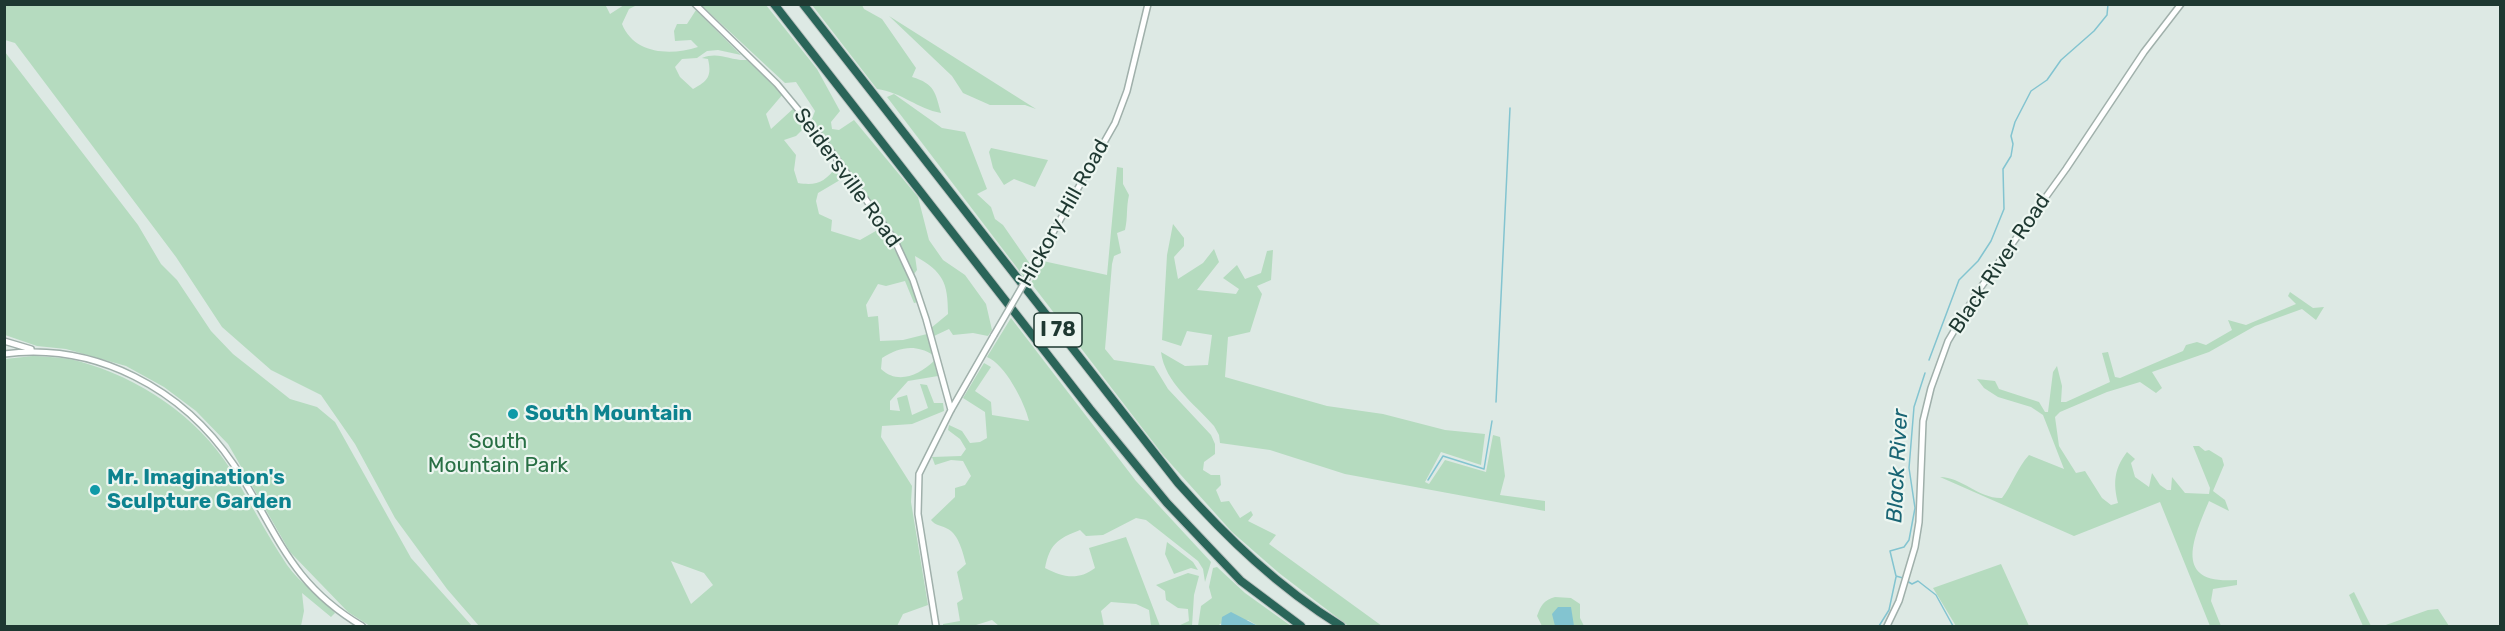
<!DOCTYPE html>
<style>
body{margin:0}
#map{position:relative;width:2505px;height:631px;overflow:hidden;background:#dde9e4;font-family:Rubik,sans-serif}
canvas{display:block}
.frame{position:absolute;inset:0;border:6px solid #1e3831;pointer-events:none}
</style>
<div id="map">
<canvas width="2505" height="631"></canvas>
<div class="frame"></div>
</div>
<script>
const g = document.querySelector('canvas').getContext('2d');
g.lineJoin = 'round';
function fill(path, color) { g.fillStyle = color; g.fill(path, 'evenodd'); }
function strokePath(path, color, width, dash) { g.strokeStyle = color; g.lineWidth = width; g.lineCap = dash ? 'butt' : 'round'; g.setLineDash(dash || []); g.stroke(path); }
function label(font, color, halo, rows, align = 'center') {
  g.font = font + ' Rubik,sans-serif'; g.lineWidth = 4.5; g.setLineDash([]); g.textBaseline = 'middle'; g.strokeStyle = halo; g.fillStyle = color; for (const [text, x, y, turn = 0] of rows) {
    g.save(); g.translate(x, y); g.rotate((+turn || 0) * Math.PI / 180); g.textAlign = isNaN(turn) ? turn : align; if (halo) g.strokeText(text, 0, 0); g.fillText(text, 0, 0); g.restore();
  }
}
fill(new Path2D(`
 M605 4 610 14 624 5H637L629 9 622 24C634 54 670 56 698 47L691 40 675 41 674 31 677 24H687L696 10 741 55 718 50 707 51 697 58 682 59 675 67 680 77 693 89C708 81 712 76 708 59L702 58C719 51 730 61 747 60L783 94 766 114 771 129 794 108 807 125 796 136 784 140 796 155 794 170 798 183C817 186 825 182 836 167L843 173 840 180 818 193 816 201 819 214 832 220 831 231 860 240 881 228 902 262 918 302 914 303 905 281 886 286 878 284 866 305 868 317 878 316 880 341 903 340 927 334 933 355C915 344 900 347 882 358L881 369C898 385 919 375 934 361L938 376 908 381 890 401V410L900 411 897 398 907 395 912 415 928 408 920 384 927 385 934 403H943L944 411 912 424 882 426 881 437 912 486 911 502 928 605 903 614 897 626H479L447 589 395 518 355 444 321 395 271 370 222 327 176 257 15 43 5 40 4 5ZM671 561 704 573 713 585 691 604Z
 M701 5H766L817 69 840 111 831 122 832 129 839 130 854 120 918 197 929 240 943 260 965 275 986 304 992 330 988 336 973 333 953 335 949 329 934 336 931 328 948 314C948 282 943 272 915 256L917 270 914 274 887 223 812 119 815 111 796 82 785 83Z
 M812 5H862L864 9 882 19 916 68 912 77C935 84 935 92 941 113 918 109 901 92 877 89Z
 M889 16 1036 109 1025 105H990L963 93 952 76Z
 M5 52 138 225 161 264 177 280 211 331 233 354 290 399 317 407 335 422 411 558 472 626H370L348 612 290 552 228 444 196 411 164 387 126 366 66 349 37 346 5 335Z
 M894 94 942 128 965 132 987 189 977 194 991 207 995 219 1003 225 1030 264 1024 277 887 97Z
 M991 148 1048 160 1035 187 1014 179 1004 185 993 168 989 152Z
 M1117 167 1123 168V184L1129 195C1126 208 1128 217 1125 230L1117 233 1121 253 1114 256 1112 264 1105 349 1114 360 1154 366 1168 389 1211 435 1215 444V454L1204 462 1203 470 1211 475H1220L1221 485 1216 490 1221 502 1229 501 1240 518 1251 511 1253 515 1248 521 1276 535 1269 544 1382 626 1347 625 1279 573 1232 532 1163 455 1031 283 1043 261 1107 275Z
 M1173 224 1184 238V246L1174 257 1178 279 1203 263 1214 249 1219 262 1197 290 1236 294 1239 289 1223 278 1237 265 1245 279 1261 273 1267 251 1273 250 1271 280 1257 286 1262 294 1250 332 1228 337 1225 377 1327 406 1383 414 1445 430 1485 434 1481 465 1441 452 1425 482 1429 484 1445 460 1486 472 1493 435 1500 437 1505 476 1500 495 1545 501V511L1345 474 1270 450 1220 443 1219 435 1214 426C1194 403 1165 383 1161 352L1185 366 1208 365 1212 335 1187 331 1181 346 1162 340 1167 255Z
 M2290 292 2313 308 2324 307 2316 320 2302 309 2255 326 2209 352 2152 372 2162 388 2156 393 2140 382 2107 392 2060 412 2055 417 2059 446 2076 473 2085 471 2102 498 2111 505 2118 503C2113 483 2114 469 2127 452L2135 459 2131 463 2135 477 2149 487 2152 473 2160 485 2167 490H2171L2172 477 2185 493 2209 494 2210 488 2193 446H2199L2205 451 2209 450 2222 458 2224 465 2213 491 2225 500 2229 511 2209 501C2193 539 2172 585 2237 580V585L2213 589 2211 601 2221 626H2210L2160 502 2074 536 1940 477C1962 477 1979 499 2002 498 2012 485 2017 468 2029 455L2064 469 2043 415 2031 407 1998 397 1984 388 1977 379 1995 381 1999 389 2039 402 2045 412H2048L2053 372 2057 366 2062 386 2061 402H2066L2110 382 2102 353 2108 352 2115 377 2120 378 2183 351 2186 345 2197 342 2206 345 2232 330 2228 320 2246 325 2296 304 2288 296Z
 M1011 318 1136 481 1211 562 1205 582 1203 569 1198 561 1146 520 1136 518 1103 535 1086 536 1080 530C1057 539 1050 544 1045 568 1062 577 1078 581 1095 568L1089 548 1126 537 1160 626H1151L1149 610 1136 604 1111 602 1101 611 1104 626H999L992 620 973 626H943V624L960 621 957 603 963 599 957 572 966 564C963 553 959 535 948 529 941 525 936 526 931 520L955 497V488L965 485 971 476 963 461 951 460 935 465 932 457 961 456 966 449 960 439 948 430 949 425 962 431 970 443 980 442 987 438 985 412 963 398 984 363 991 367 975 391 991 402 992 415 1029 421C1025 403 1005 364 987 357Z
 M33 356C48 357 64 357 78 361 140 378 197 416 231 470 250 502 267 535 287 565 301 585 321 595 335 613L331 617 302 593 304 611 301 626H5V359Z
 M1167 542 1193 562 1198 570 1191 568 1174 574 1165 554Z
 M2001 564 2029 626H1956L1933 588Z
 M1217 567 1245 593 1291 626H1258L1248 620 1219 624 1221 626H1198L1201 606 1212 598 1209 587 1213 568Z
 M1188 573 1199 576 1194 595 1192 626H1178L1189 621 1188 609 1178 608 1166 600 1165 591 1156 585Z
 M2354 592 2371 626H2363L2349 595Z
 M1555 597 1571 598 1580 604V618L1584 626H1542L1537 616C1541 605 1544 600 1555 597Z
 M2438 609 2449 626H2383L2428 610Z`), '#b5dbbf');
fill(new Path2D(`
 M1558 607H1571L1574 626H1555L1552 614Z
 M1231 612 1258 626H1221L1222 617Z`), '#83c4d0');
strokePath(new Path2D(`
 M1929 360 1959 280 1978 261 1991 241 2004 209 2003 169 2011 156 2013 144 2011 136 2015 122 2031 91 2047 80 2061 60 2094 31 2107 15 2108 4
 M1496 402 1510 108
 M1428 480 1443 456 1484 469 1492 421
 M1903 578 1896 576 1890 551 1904 547 1909 540 1915 508 1909 468 1914 407 1925 373
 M1907 581 1912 584 1918 581 1936 595 1953 626
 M1879 626 1889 610 1896 577`), '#83c4d0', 1.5);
const minor = new Path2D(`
 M695 4 777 84 821 137 894 239 913 280 926 319 951 410
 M1030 273 1115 123 1127 91 1148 4
 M4 341 31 349
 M4 354C96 342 183 389 234 465 278 532 288 582 362 626
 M936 626 918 514 919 474 951 410 994 335
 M1887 626 1899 601 1915 547 1919 522 1923 421 1931 388 1948 341 1976 294 2066 169 2144 52 2181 4`);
const highway = new Path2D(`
 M774 4 1090 409 1167 503 1241 581 1301 626
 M803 4 1178 483C1227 538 1278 587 1341 626`);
strokePath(minor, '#a0b0ab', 8);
strokePath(highway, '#bcc3c1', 10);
strokePath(minor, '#fff', 5);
strokePath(highway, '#2a6559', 8);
const minorBridge = new Path2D(`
 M994 335 1030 273`);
strokePath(minorBridge, '#a0b0ab', 8, []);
strokePath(minorBridge, '#fff', 5);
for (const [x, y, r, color] of [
 [513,414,6,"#0f9aa8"],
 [95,490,6,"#0f9aa8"]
]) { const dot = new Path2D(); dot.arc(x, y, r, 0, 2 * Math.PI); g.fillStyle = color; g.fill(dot); strokePath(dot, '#edf6f1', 2); }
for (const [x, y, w] of [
 [1058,330,48]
]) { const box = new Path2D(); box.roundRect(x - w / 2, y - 17, w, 34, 4.5); g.fillStyle = '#edf6f1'; g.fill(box); strokePath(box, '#1e3831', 1.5); }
label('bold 20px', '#1e3831', null, [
 ["I 78",1058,330]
]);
label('21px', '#1e3831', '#edf6f1', [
 ["Seidersville Road",847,178,54],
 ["Hickory Hill Road",1064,213,-61],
 ["Black River Road",2000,264,-56]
]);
label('bold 21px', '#0d838f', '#edf6f1', [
 ["South Mountain",525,414],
 ["Mr. Imagination's",107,478],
 ["Sculpture Garden",107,502]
], 'left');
label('21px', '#286f44', '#edf6f1', [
 ["South",498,442],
 ["Mountain Park",498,466]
]);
label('italic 22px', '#196574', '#edf6f1', [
 ["Black River",1898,466,-87]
]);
</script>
